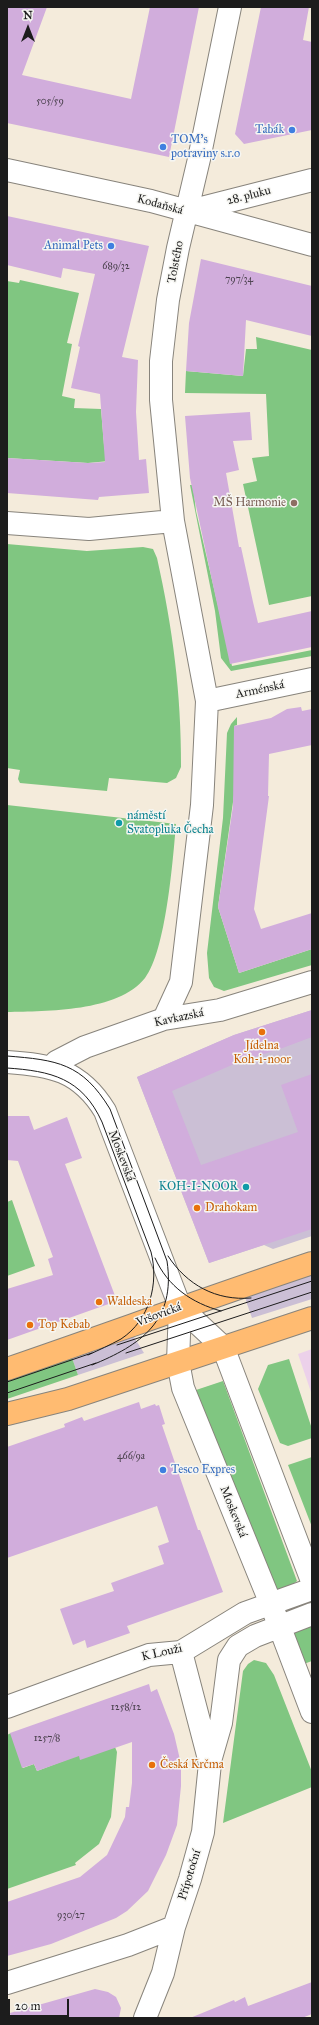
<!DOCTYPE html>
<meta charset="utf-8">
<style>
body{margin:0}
#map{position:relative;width:319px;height:2025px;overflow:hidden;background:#f4ebdb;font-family:"IM FELL Great Primer",serif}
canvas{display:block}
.frame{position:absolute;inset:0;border:8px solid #1c1c1c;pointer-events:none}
.north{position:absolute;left:8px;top:8px;width:40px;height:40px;-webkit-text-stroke:3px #f6f6f2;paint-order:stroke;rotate:0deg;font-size:11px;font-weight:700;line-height:16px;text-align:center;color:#1c1c1c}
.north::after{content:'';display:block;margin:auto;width:14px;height:18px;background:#1c1c1c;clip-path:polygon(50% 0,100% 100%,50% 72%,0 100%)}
.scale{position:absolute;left:8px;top:1999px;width:61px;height:18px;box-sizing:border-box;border:2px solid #1c1c1c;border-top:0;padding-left:5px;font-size:12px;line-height:14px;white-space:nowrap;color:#1c1c1c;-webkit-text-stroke:3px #f6f6f2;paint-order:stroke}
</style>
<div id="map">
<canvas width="319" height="2025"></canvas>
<div class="frame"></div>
<div class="north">N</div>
<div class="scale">20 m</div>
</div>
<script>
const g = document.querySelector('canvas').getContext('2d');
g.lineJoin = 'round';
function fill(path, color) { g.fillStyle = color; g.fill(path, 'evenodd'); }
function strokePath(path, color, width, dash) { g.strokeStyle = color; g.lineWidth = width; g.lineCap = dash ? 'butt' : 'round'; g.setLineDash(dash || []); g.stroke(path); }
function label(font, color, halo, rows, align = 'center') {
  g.font = font + ' "IM FELL Great Primer",serif'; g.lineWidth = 3; g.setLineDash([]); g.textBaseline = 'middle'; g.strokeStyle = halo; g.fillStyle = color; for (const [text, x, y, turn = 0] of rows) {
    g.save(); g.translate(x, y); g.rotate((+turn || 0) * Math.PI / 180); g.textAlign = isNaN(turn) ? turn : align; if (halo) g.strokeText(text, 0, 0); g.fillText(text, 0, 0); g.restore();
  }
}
fill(new Path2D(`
 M312 1349V1395L298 1354Z`), '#ecd1ea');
fill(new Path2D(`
 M312 1010V1236L273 1249 264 1245 209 1263 137 1077 234 1035Z
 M312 1274V1299L252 1318 246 1301 247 1294Z
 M128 1336 134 1337 144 1353 78 1375 71 1355Z`), '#cbbfd5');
fill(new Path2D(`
 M20 280 79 293 67 343 72 344 62 396 75 399 74 408 101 409 104 445 109 461 88 463 7 458V281L19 283Z
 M256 337 312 350V596L269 605 243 484 257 481 252 458 269 456 266 394 185 393 186 371 243 376 246 349H257Z
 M190 485H193L196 511 232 666 312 650V656L231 671 221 658 215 611Z
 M7 544 87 551 143 547 153 549 157 558C173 630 181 692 181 767L176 778 167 783 109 778 107 791 20 783 18 779 20 770 7 768Z
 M237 717V725L234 726V795L218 907 239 973 312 949V965L224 991 214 987 209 978 207 953 223 818 227 733 231 724Z
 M7 805 176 824C173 859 166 951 145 978 118 1012 47 1011 7 1012Z
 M12 1200 35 1266 7 1276V1202Z
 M71 1355 78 1375 7 1399V1377Z
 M289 1359 312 1429V1438L288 1446 280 1443 258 1389 268 1365Z
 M223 1381 297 1581 286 1590 272 1592 193 1391Z
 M312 1457V1527L288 1465Z
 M312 1626V1661L301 1665 293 1633Z
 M254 1660 266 1663 274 1675 312 1772V1787L223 1823 243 1671 248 1664Z
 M11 1733 23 1768 34 1764 37 1771 113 1742 117 1752 111 1817 99 1844 75 1863 76 1865 7 1889V1735Z`), '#80c681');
fill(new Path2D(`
 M7 7H47L22 75 131 99 150 7H199L169 157 7 123Z
 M261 7H309L303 40 312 42V130L244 144 235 134Z
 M7 216 149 246 122 357 138 360 136 412 139 460 146 459 149 493 99 497 98 500 7 493V458L88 463 105 462 100 394 71 388 80 347 78 346 95 274 63 268 61 278 7 265Z
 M201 259 312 286V336L246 320 243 376 186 371 189 323Z
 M250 412 252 440 233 441 239 470 226 473 239 547H241L253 602 258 623 312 611V647L230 664 190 478 185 416Z
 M301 707 302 711 312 709V745L269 754 268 796H269L254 909 261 929 312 913V949L239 973 218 907 233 806 234 726 271 718 287 709Z
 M312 1010V1037L280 1049 241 1061 172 1091 201 1165 298 1132 281 1085 312 1074V1229L209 1263 137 1077 234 1035Z
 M7 1116H29L34 1130 67 1117 82 1158 65 1164 117 1301 7 1340V1289L53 1275 48 1259 53 1257 18 1161 7 1160Z
 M139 1402 141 1409 155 1404 156 1406 159 1405 165 1424 162 1425 198 1530H200L223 1592 127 1626 130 1633 87 1648 85 1640 73 1645 60 1609 114 1591 111 1583 164 1564 158 1546 169 1542 157 1506 7 1558V1447L65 1427 64 1424 82 1417 84 1421Z
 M149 1684 151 1692 157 1689 174 1734 181 1764V1786L177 1825 166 1855 148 1891 127 1911 116 1918 51 1944 7 1956V1902L80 1877 107 1855 125 1817 126 1807H129L132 1783V1742L80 1760 79 1756 37 1771 34 1764 22 1768 10 1733Z
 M312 1982V2014L302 2018H190L234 2000 235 2002 245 1997 248 2006Z
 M95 1989 108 1992 116 1997 121 2008 119 2018H11L10 2013Z`), '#d1addc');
const minor = new Path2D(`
 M7 170 151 201 312 245
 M190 211 312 180
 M7 523 89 529 173 521
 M207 701 312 679
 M164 1019 181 982 202 805 207 701 173 521 161 400V361L168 300 178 248 199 159 230 7
 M7 1062C51 1065 80 1070 105 1111L180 1307 178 1362 183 1388 271 1604 312 1712
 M53 1068 56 1062 85 1047 164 1019 220 1010 312 982
 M180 1307 223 1347 312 1581
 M7 1707 149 1655 181 1652 245 1613 312 1589
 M210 1761 221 1723 229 1660 238 1646 255 1636 312 1614
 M7 1983 128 1945 174 1927
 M145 2018 163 1973 174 1927 190 1879 203 1832 210 1763 181 1652`);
const major = new Path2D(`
 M7 1369C109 1334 210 1297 312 1263
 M7 1414 68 1399 312 1318`);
strokePath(minor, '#88847c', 24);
strokePath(major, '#88847c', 24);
strokePath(minor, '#fff', 22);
strokePath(major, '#ffbb71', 22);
strokePath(new Path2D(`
 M7 1056C57 1060 82 1063 110 1109L167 1261C176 1321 141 1345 92 1365
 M7 1068C51 1071 82 1078 102 1122L151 1252C159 1283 150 1320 121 1339 110 1345 99 1350 88 1355
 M168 1256C187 1285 216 1301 251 1298
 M155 1258C168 1287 192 1303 221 1311
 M117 1345 312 1281
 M126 1353 312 1292
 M7 1382 92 1353
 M7 1393 96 1363`), '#1c1c1c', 1);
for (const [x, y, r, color] of [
 [292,130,4,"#3f7fe0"],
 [163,147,4,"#3f7fe0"],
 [111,246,4,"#3f7fe0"],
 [294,503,4,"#8d6e63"],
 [119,823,4,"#0f9aa8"],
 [262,1032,4,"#e8710a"],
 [246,1187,4,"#0f9aa8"],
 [197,1208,4,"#e8710a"],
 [99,1302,4,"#e8710a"],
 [30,1325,4,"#e8710a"],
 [163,1470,4,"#3f7fe0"],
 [152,1765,4,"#e8710a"]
]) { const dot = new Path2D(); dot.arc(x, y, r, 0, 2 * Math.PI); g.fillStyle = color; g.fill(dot); strokePath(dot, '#f6f6f2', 1.5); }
label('10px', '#49404c', null, [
 ["505/59",50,102],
 ["689/32",116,267],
 ["797/34",239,280],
 ["466/9a",131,1457],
 ["1258/12",126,1708],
 ["1257/8",47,1739],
 ["930/27",71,1916]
]);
label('12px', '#366cbe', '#f6f6f2', [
 ["Tabák",284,130],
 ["TOM's",171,140,"left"],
 ["potraviny s.r.o",171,154,"left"],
 ["Animal Pets",103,246],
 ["Tesco Expres",171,1470,"left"]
], 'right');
label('12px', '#1c1c1c', '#f6f6f2', [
 ["28. pluku",249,196,-14],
 ["Kodaňská",160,205,15],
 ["Tolstého",176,262,-79],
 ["Arménská",260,690,-12],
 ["Kavkazská",179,1018,-12],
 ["Moskevská",121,1156,69],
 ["Vršovická",159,1315,-21],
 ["Moskevská",233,1512,68],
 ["K Louži",162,1653,-13],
 ["Přípotoční",190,1875,-73]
]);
label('12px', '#785e54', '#f6f6f2', [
 ["MŠ Harmonie",286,503]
], 'right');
label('12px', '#0d838f', '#f6f6f2', [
 ["náměstí",127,816],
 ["Svatopluka Čecha",127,830],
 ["KOH-I-NOOR",238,1187,"right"]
], 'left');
label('12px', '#c56008', '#f6f6f2', [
 ["Jídelna",262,1046,"center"],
 ["Koh-i-noor",262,1060,"center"],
 ["Drahokam",205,1208],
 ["Waldeska",107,1302],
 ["Top Kebab",38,1325],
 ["Česká Krčma",160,1765]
], 'left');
</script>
